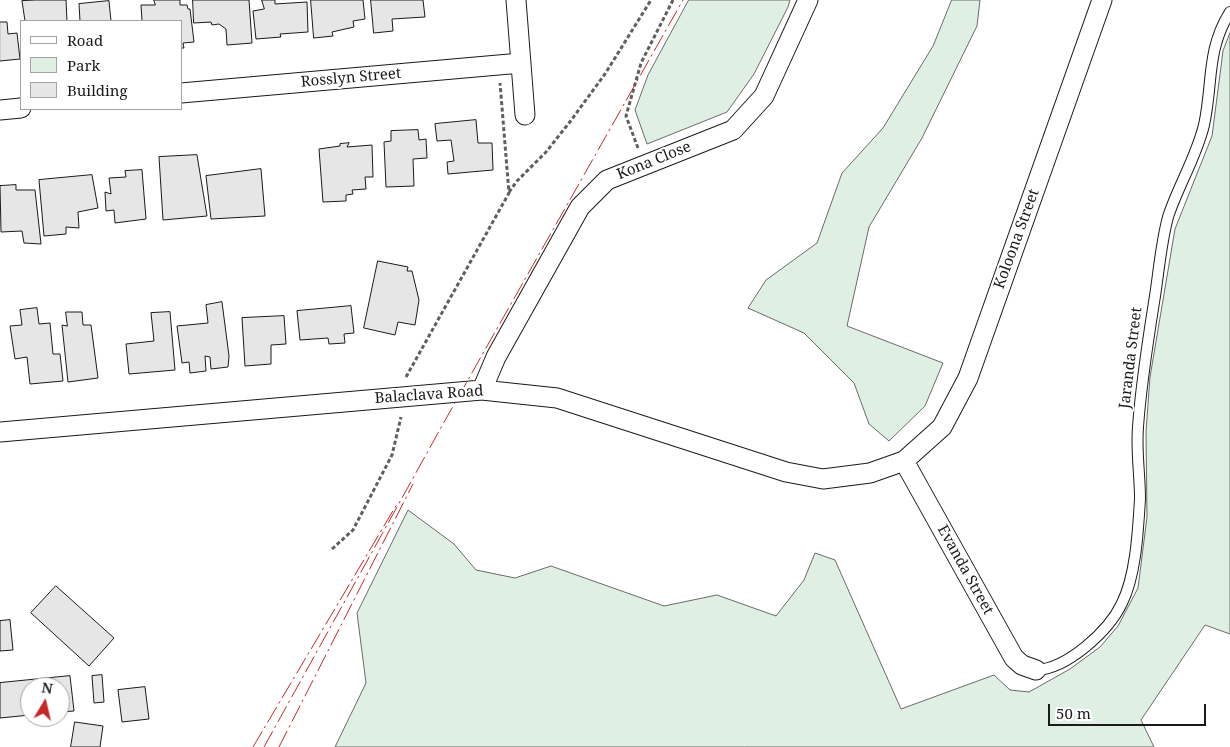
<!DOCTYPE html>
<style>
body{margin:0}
#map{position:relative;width:1230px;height:747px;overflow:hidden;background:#fff;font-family:"Noto Serif",serif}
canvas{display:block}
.legend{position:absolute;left:20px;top:20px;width:162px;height:90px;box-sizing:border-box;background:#fff;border:1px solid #a3a3a3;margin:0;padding:6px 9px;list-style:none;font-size:15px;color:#1a1a1a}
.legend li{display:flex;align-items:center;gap:10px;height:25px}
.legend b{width:25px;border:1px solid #a3a3a3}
.north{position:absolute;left:20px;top:677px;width:50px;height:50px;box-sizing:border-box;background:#fff;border:1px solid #a3a3a3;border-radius:50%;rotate:9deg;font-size:14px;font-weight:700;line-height:20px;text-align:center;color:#1a1a1a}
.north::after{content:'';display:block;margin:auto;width:18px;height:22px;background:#c62828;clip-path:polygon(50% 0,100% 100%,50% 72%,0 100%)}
.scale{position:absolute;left:1048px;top:704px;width:158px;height:22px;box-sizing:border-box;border:2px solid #1a1a1a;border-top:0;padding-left:6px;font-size:15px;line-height:18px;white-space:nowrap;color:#1a1a1a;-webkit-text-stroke:4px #fff;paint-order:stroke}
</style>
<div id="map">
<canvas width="1230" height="747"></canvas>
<ul class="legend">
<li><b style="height:6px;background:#fff"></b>Road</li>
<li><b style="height:14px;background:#e0efe3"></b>Park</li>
<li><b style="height:14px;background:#e6e6e6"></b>Building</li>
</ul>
<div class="north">N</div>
<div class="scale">50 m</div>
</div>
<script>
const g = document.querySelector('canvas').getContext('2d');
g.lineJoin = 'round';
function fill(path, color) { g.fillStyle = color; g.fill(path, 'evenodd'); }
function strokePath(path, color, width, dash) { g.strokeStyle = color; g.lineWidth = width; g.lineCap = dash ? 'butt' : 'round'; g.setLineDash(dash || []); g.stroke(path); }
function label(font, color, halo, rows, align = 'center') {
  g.font = font + ' "Noto Serif",serif'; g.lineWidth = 4; g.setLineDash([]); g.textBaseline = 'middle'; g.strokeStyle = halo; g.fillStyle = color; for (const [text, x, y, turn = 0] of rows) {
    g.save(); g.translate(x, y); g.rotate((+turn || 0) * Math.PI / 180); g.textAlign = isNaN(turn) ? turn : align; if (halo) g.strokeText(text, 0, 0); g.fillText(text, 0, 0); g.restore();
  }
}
const green = new Path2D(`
 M689 0H790L788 7 754 74 727 112 647 144 635 110 648 75Z
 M952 0H980L977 26 922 138 869 227 847 326 943 363 925 406 889 441 869 424 854 383 804 333 748 308 766 280 817 243 842 173 883 128 933 46Z
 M1230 33V634L1205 625 1141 720 1154 747H335L366 683 357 613 408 510 454 544 476 570 515 578 551 566 664 606 717 595 776 616 804 580 815 553 835 560 901 709 994 675 1010 690 1029 692 1070 669 1100 647 1118 626 1138 588 1147 517 1146 432 1150 377 1175 229 1212 136 1223 51Z`);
fill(green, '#e0efe3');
strokePath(green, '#6a6a6a', 1);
const building = new Path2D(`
 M36 0H66L67 21H25L22 1Z
 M154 0H180V5H187L188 9H190L194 42 183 43 184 48H181V21H142L141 5H155Z
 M193 0H249L252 43 227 45 226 29 219 24 212 25 211 22 194 23Z
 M262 0H275V4L307 2 308 32 280 34 281 37 256 39 253 11 264 9Z
 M311 0H363L365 19 353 21 354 27 332 32 333 36 314 38Z
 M371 0H423L425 17 392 19 393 31 374 33Z
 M109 1 111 21H80L79 4Z
 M0 22H7L8 34 17 33 20 59 0 61Z
 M476 120 478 143H492L493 170 448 174 447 162 454 161 451 140 437 141 435 124Z
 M418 130 419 140 426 139 427 158 413 159 414 186 386 187 384 142 391 141V131Z
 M349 143 347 147 372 145 373 177H365L366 189 352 190 353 194 346 195V201L323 202 319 149 340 146V144Z
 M197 155 207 216 163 220 159 157Z
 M261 169 265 216 211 219 206 176Z
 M142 170 146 219 115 223 114 210 106 211 105 192 111 194 109 178 126 177 125 171Z
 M92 175 98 208 78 212 79 228 66 227V234L44 236 39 180Z
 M16 185V190H35L41 244 24 243 22 231 1 232 0 186Z
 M378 261 408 267 407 271H412L419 300 415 325 398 322 395 335 364 328Z
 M222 302 229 356 228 367 211 369 210 357 205 356 206 371 190 373 189 362 182 363 177 326 208 323 206 305Z
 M351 306 354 333 344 334 345 343 329 344 328 338 300 340 297 311Z
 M37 308 39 324 50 323 53 354H60L63 381 30 384 27 357 15 359 10 326 22 325 20 310Z
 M66 312H82L83 325H91L98 378 68 382 62 325 67 326Z
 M170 312 175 370 129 374 126 344 154 341 151 313Z
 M284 316 286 344 271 345V364L245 366 242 318Z
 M56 586 114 638 89 666 31 613Z
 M10 620 13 650 0 651V621Z
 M102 675 104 702 94 703 92 676Z
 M70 676 74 711 60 712V687H30V715L0 718V683Z
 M145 687 149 719 122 722 118 690Z
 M75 722 103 726 100 747H71Z`);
fill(building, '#e6e6e6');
strokePath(building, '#1a1a1a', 1);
const lane = new Path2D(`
 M1036 670C1067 669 1109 631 1122 603 1136 575 1138 531 1140 499 1140 475 1136 451 1138 427 1141 383 1148 340 1155 296 1159 270 1161 243 1168 217 1178 186 1196 158 1204 125 1213 85 1206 50 1230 12`);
const street = new Path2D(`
 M516 0 525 115
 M181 93 521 63
 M0 110 21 108
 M482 390 496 357 580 207 607 180 733 130 764 96 808 0
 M0 432 482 390 557 398 786 472 823 479 870 473 904 461 942 427 968 378 1102 0
 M904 461 1014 658 1022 665 1036 670`);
strokePath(lane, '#1a1a1a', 12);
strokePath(street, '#1a1a1a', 21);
strokePath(new Path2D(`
 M638 148 626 116 641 63 673 0
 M509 192 517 181 546 152 569 123 605 74 651 0
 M406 377 509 193 500 83
 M332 549 353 530 392 455 401 417`), '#5f5f5f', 3, [4, 2.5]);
strokePath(lane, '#fff', 10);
strokePath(street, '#fff', 19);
strokePath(new Path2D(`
 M253 747 397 504
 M264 747 443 424 683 0
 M279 747 413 484`), '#c62828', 1, [18, 4, 2.5, 4]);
label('15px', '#1a1a1a', '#fff', [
 ["Rosslyn Street",351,78,-5],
 ["Kona Close",654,161,-22],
 ["Koloona Street",1017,239,-70],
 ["Jaranda Street",1131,358,-83],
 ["Balaclava Road",429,395,-4],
 ["Evanda Street",965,570,61]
]);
</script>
